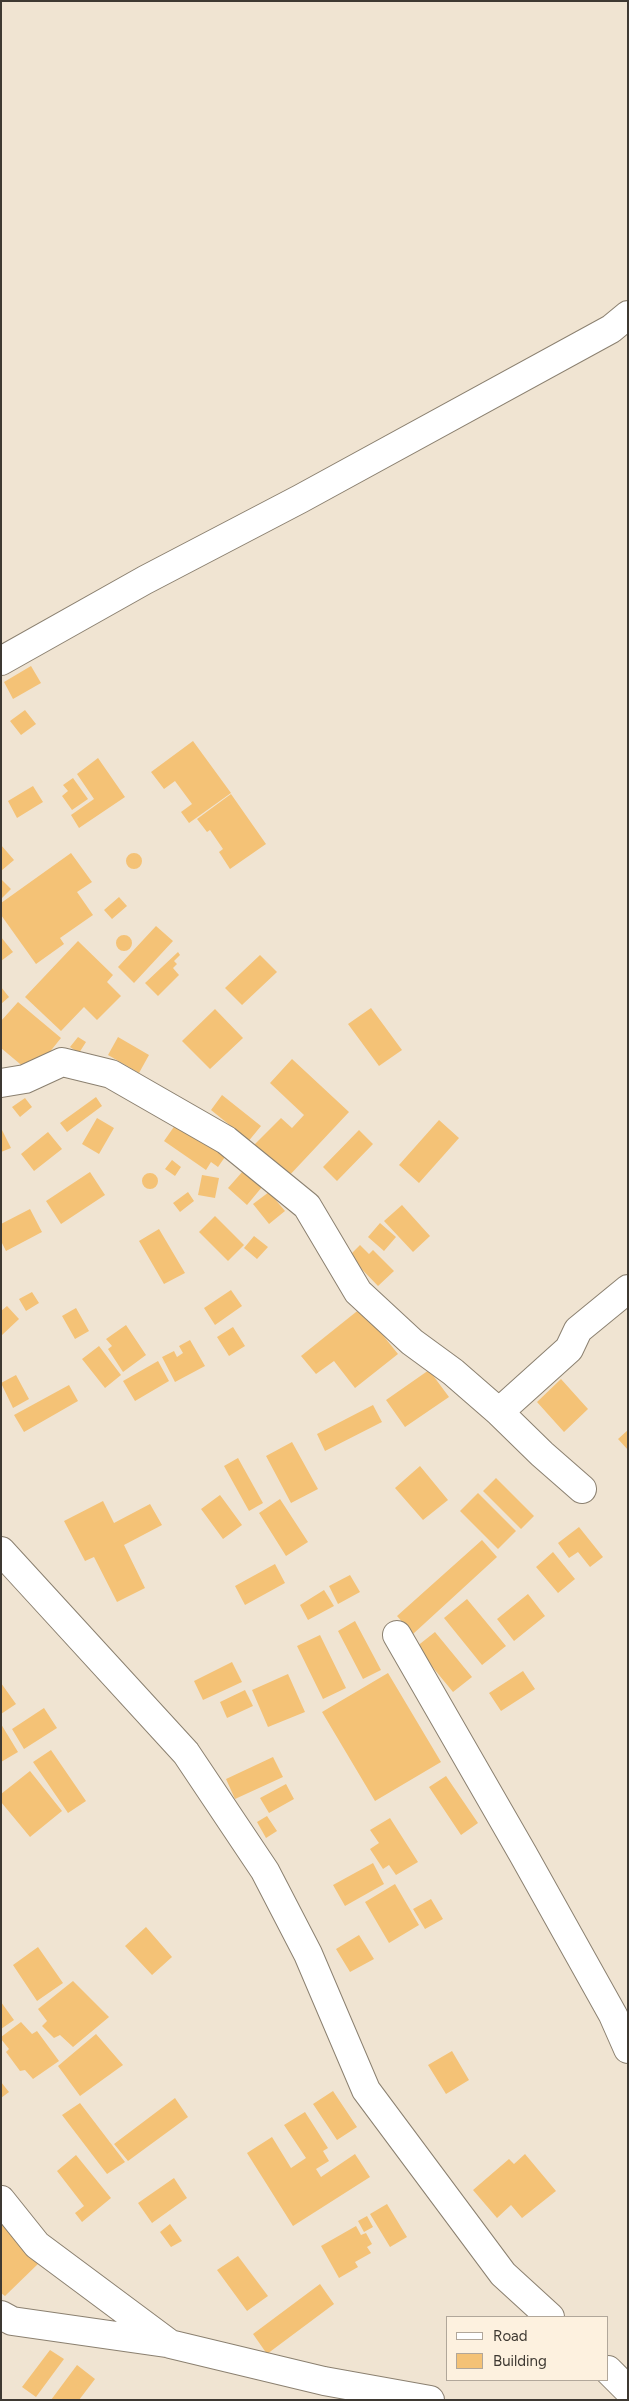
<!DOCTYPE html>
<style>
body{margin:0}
#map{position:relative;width:629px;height:2401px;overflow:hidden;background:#f0e4d2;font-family:Figtree,sans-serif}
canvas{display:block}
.frame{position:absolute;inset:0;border:2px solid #3e3932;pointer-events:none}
.legend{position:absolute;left:446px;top:2316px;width:162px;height:65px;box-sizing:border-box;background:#fdf1df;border:1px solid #b1a79a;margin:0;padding:6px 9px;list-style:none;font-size:15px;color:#3e3932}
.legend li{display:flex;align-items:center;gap:10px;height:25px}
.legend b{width:25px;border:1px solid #b1a79a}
</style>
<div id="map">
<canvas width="629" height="2401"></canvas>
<div class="frame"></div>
<ul class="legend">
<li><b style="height:6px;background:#fff"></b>Road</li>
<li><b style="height:14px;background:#f4c276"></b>Building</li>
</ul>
</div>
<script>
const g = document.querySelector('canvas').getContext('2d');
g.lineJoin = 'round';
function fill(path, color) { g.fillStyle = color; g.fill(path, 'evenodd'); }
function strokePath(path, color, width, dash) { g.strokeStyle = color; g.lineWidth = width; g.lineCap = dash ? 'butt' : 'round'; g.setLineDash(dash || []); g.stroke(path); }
fill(new Path2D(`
 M31 666 41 683 13 699 4 682Z
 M25 710 36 724 21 735 10 721Z
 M193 741 231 793 189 823 181 812 192 804 175 781 164 789 151 772Z
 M98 758 125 797 79 828 71 815 94 799 77 774Z
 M73 778 88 799 72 810 62 796 68 791 63 785Z
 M33 786 43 802 17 818 8 801Z
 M231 794 266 844 230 869 219 852 223 849 210 830 207 832 197 819Z
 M1 845 14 860 1 871Z
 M71 853 92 882 77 892 93 915 60 938 64 944 36 964 1 915V903Z
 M126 861a8 8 0 1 1 16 0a8 8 0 1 1-16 0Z
 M1 879 11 889 1 899Z
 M119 897 127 906 112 919 104 910Z
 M156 926 173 941 134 983 118 967Z
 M116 943a8 8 0 1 1 16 0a8 8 0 1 1-16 0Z
 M1 937 13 952 1 961Z
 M78 941 113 975 107 982 121 996 97 1020 84 1007 61 1031 25 997Z
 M178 952 180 955 174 961 177 964 173 968 179 975 158 996 145 983Z
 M260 955 277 972 242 1005 225 988Z
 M1 987 9 997 1 1004Z
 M18 1002 61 1038 32 1074 1 1048V1021Z
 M371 1008 402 1050 379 1066 348 1024Z
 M215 1009 243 1038 210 1069 182 1041Z
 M78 1037 86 1042 79 1053 70 1047Z
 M118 1037 149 1055 139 1073 108 1055Z
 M292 1059 349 1112 287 1178 253 1146 281 1118 292 1128 304 1115 270 1083Z
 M222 1095 261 1126 247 1143 235 1134 237 1131 211 1110Z
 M96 1097 102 1106 67 1132 60 1123Z
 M25 1098 32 1107 20 1117 12 1107Z
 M97 1118 114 1128 99 1154 82 1144Z
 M439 1120 459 1138 419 1183 399 1165Z
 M178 1121 227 1154 218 1167 211 1162 206 1170 164 1141Z
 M1 1128 11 1148 1 1152Z
 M359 1130 373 1144 337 1181 323 1167Z
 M48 1132 62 1149 34 1171 21 1154Z
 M172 1160 181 1167 175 1176 165 1169Z
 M243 1171 262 1187 247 1205 228 1188Z
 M90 1172 105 1195 61 1224 46 1201Z
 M142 1181a8 8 0 1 1 16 0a8 8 0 1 1-16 0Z
 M202 1175 219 1178 215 1198 198 1195Z
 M188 1192 194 1201 180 1212 173 1203Z
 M269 1192 285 1211 269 1224 253 1204Z
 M402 1205 430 1236 413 1252 384 1221Z
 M30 1209 42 1232 6 1251 1 1241V1224Z
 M215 1216 244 1245 228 1261 199 1232Z
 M380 1223 396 1237 384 1251 368 1237Z
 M159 1229 185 1273 164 1284 139 1241Z
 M254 1236 268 1247 257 1259 244 1248Z
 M360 1245 369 1254 373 1250 394 1271 378 1286 349 1256Z
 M231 1290 242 1306 215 1325 204 1308Z
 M32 1292 39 1303 26 1311 19 1299Z
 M7 1306 19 1319 1 1336V1311Z
 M76 1308 89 1331 75 1339 62 1316Z
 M361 1308 398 1354 355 1388 334 1361 316 1374 301 1356Z
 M126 1325 146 1355 123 1372 108 1349 112 1346 106 1339Z
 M233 1327 245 1346 229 1356 217 1337Z
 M190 1340 205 1366 175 1382 162 1357 174 1351 177 1357 183 1353 179 1346Z
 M99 1346 121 1375 105 1388 82 1359Z
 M158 1361 169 1381 135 1401 123 1381Z
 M429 1370 449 1397 405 1427 386 1400Z
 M16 1375 29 1399 13 1408 1 1383Z
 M561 1379 588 1409 564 1432 537 1402Z
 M69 1385 78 1401 24 1432 14 1415Z
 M373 1405 382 1422 325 1451 317 1434Z
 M628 1430V1450L618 1439Z
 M292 1442 318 1489 291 1503 266 1456Z
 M238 1458 263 1503 249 1511 224 1466Z
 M420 1466 448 1500 423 1520 395 1488Z
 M496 1478 534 1516 521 1529 483 1491Z
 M478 1493 516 1531 498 1549 460 1511Z
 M220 1495 242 1525 223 1539 201 1509Z
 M280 1499 308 1542 286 1556 259 1513Z
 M103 1501 114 1523 150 1504 162 1525 124 1545 145 1588 117 1602 94 1557 85 1561 64 1521Z
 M579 1527 603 1557 590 1567 578 1552 569 1558 558 1543Z
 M482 1540 497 1557 413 1634 397 1616Z
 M553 1552 575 1579 558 1593 536 1567Z
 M275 1564 285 1583 245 1605 235 1586Z
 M350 1575 360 1592 338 1604 329 1586Z
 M324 1590 334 1606 308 1620 300 1605Z
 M528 1594 545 1616 514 1641 497 1619Z
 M467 1599 506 1646 482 1665 444 1618Z
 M355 1621 381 1670 363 1679 338 1631Z
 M435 1632 472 1677 453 1692 416 1647Z
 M320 1635 346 1688 323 1699 297 1646Z
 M232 1662 242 1682 203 1700 194 1681Z
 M523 1671 535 1689 501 1711 489 1693Z
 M388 1673 441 1762 375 1801 322 1712Z
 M288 1674 305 1712 268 1727 252 1690Z
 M1 1683 16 1704 1 1714Z
 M245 1690 253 1706 227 1718 220 1702Z
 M44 1708 57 1728 24 1749 12 1729Z
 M1 1724 18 1752 1 1762Z
 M51 1750 86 1801 68 1813 33 1762Z
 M273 1757 283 1777 235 1799 226 1779Z
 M30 1771 62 1811 30 1837 1 1802V1794Z
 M446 1776 478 1823 461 1835 429 1787Z
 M286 1784 294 1799 269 1813 260 1798Z
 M267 1816 277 1831 266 1838 257 1822Z
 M390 1818 418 1862 396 1875 389 1865 383 1869 370 1849 379 1843 370 1830Z
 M373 1863 384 1884 345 1906 333 1885Z
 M395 1884 419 1925 389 1943 365 1902Z
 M431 1899 443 1919 425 1929 413 1909Z
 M146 1927 172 1957 152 1975 125 1946Z
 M359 1935 374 1959 350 1972 336 1949Z
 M38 1947 63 1983 37 2001 13 1965Z
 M73 1981 109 2017 73 2047 60 2035 54 2038 42 2026 47 2021 38 2009Z
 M1 2002 14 2020 1 2029Z
 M21 2022 32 2034 37 2031 59 2061 33 2079 25 2070 20 2071 6 2052 9 2049 1 2039V2037Z
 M96 2034 123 2065 80 2096 58 2066Z
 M452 2051 469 2080 446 2094 428 2065Z
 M1 2082 9 2092 1 2098Z
 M333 2091 357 2127 337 2140 313 2104Z
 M175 2098 188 2117 128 2161 114 2144Z
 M80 2103 125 2162 107 2174 62 2115Z
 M305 2112 328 2148 323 2151 329 2161 316 2169 321 2177 355 2154 370 2177 293 2226 247 2153 272 2137 291 2168 306 2158 284 2125Z
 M525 2154 556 2191 522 2218 511 2205 497 2218 473 2190 509 2159 514 2164Z
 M76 2155 111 2198 82 2222 75 2213 84 2206 57 2171Z
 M174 2178 187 2198 152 2223 138 2203Z
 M387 2204 407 2237 390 2247 370 2214Z
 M367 2216 373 2227 364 2232 358 2221Z
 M1 2219 41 2261 5 2296 1 2293Z
 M170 2224 182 2241 171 2247 160 2232Z
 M356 2226 361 2235 366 2233 372 2244 367 2247 371 2253 355 2262 358 2267 339 2278 321 2246Z
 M238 2256 268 2296 247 2311 217 2270Z
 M320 2284 334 2304 267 2354 253 2334Z
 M50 2350 64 2359 36 2397 22 2387Z
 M77 2365 95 2379 79 2400H51Z`), '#f4c276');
const minor = new Path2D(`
 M1 661 145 580 300 499 611 329 628 315
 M1 1083 25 1079 62 1062 111 1074 226 1140 307 1206 358 1292 412 1342 453 1372 499 1412 542 1454 582 1489
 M499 1412 569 1349 578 1330 628 1289
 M1 1551 186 1753 265 1871 308 1954 366 2090 503 2274 550 2317
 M397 1635 523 1854 613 2015 628 2049
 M1 2200 37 2245 170 2344 324 2381 430 2400
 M1 2315 12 2321 166 2343
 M608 2370 628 2390`);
strokePath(minor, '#8b8070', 30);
strokePath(minor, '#fff', 28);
</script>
